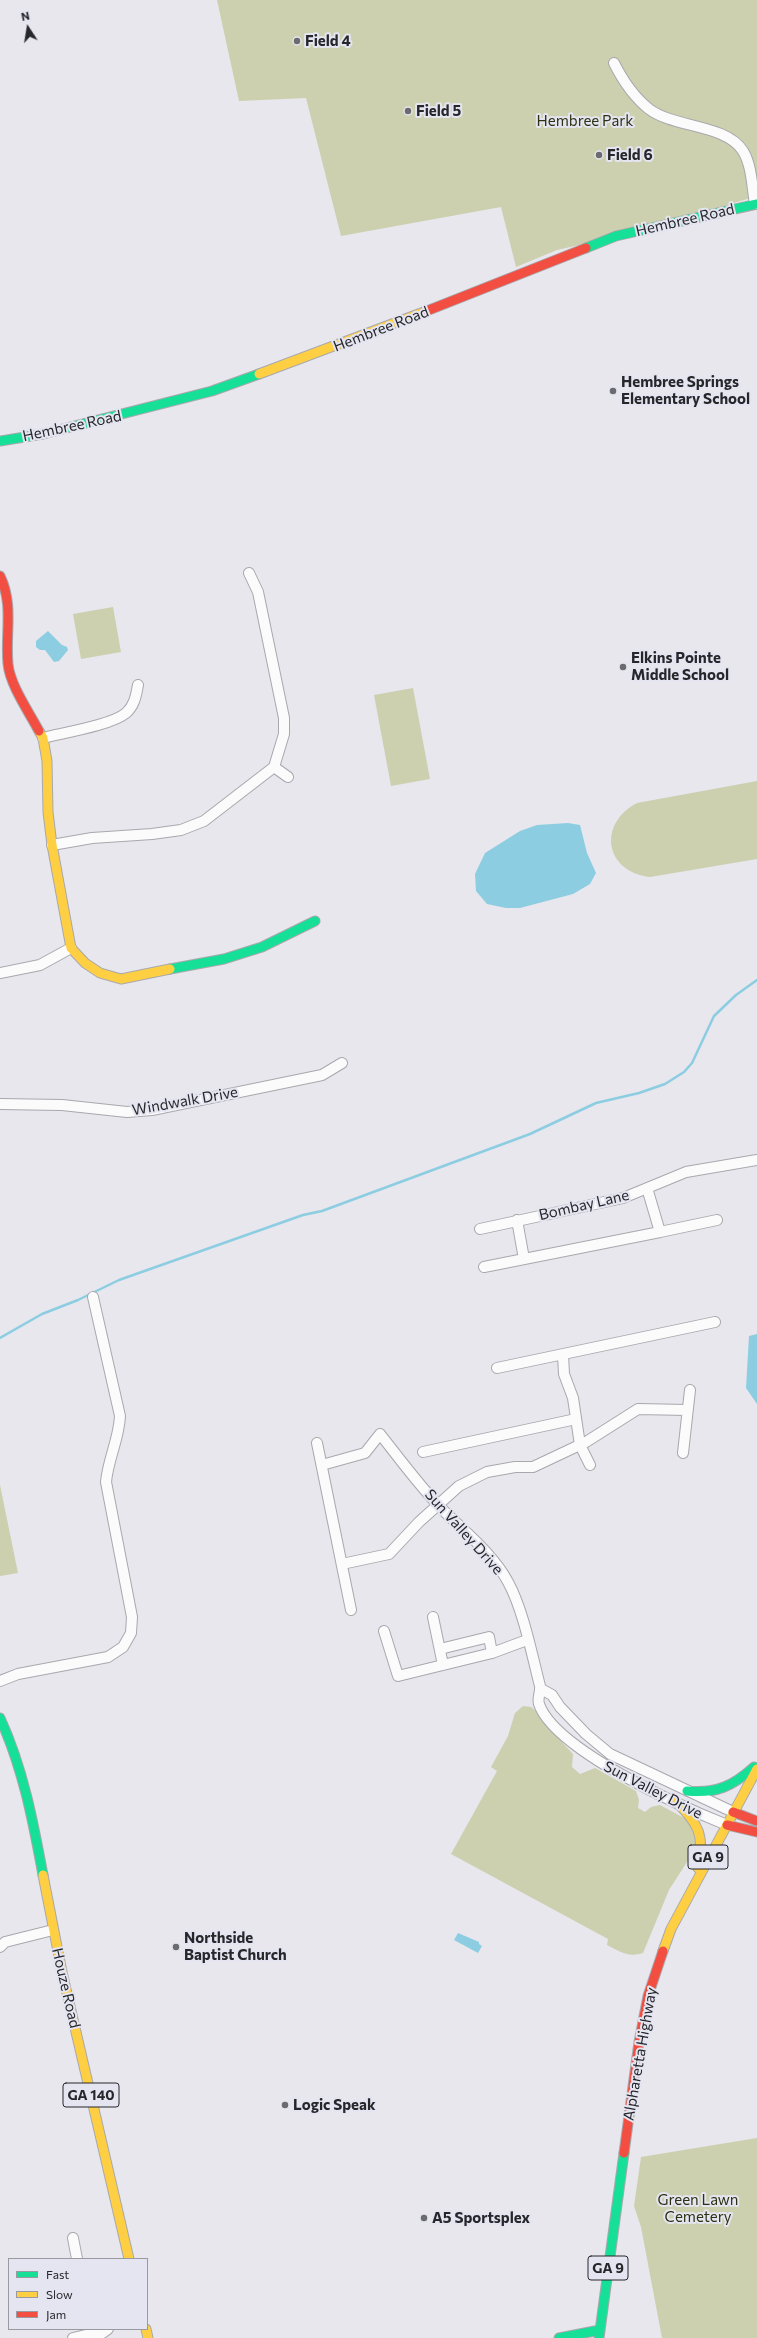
<!DOCTYPE html>
<style>
body{margin:0}
#map{position:relative;width:757px;height:2338px;overflow:hidden;background:#e7e7ed;font-family:Commissioner,sans-serif}
canvas{display:block}
.legend{position:absolute;left:8px;top:2258px;width:140px;height:72px;box-sizing:border-box;background:#e4e5f0;border:1px solid #9899a1;margin:0;padding:5px 7px;list-style:none;font-size:12px;color:#26272b}
.legend li{display:flex;align-items:center;gap:8px;height:20px}
.legend b{width:20px;border:1px solid #9899a1}
.north{position:absolute;left:8px;top:8px;width:40px;height:40px;-webkit-text-stroke:3px #e4e5f0;paint-order:stroke;rotate:348deg;font-size:11px;font-weight:700;line-height:16px;text-align:center;color:#26272b}
.north::after{content:'';display:block;margin:auto;width:14px;height:18px;background:#26272b;clip-path:polygon(50% 0,100% 100%,50% 72%,0 100%)}
</style>
<div id="map">
<canvas width="757" height="2338"></canvas>
<ul class="legend">
<li><b style="height:5px;background:#16e098"></b>Fast</li>
<li><b style="height:5px;background:#ffcf43"></b>Slow</li>
<li><b style="height:5px;background:#f24e42"></b>Jam</li>
</ul>
<div class="north">N</div>
</div>
<script>
const g = document.querySelector('canvas').getContext('2d');
g.lineJoin = 'round';
function fill(path, color) { g.fillStyle = color; g.fill(path, 'evenodd'); }
function strokePath(path, color, width, dash) { g.strokeStyle = color; g.lineWidth = width; g.lineCap = dash ? 'butt' : 'round'; g.setLineDash(dash || []); g.stroke(path); }
function label(font, color, halo, rows, align = 'center') {
  g.font = font + ' Commissioner,sans-serif'; g.lineWidth = 4; g.setLineDash([]); g.textBaseline = 'middle'; g.strokeStyle = halo; g.fillStyle = color; for (const [text, x, y, turn = 0] of rows) {
    g.save(); g.translate(x, y); g.rotate((+turn || 0) * Math.PI / 180); g.textAlign = isNaN(turn) ? turn : align; if (halo) g.strokeText(text, 0, 0); g.fillText(text, 0, 0); g.restore();
  }
}
fill(new Path2D(`
 M217 0H757V196L638 232 557 250 516 267 501 207 341 236 306 98 239 101Z
 M113 607 121 652 81 659 73 614Z
 M413 688 430 779 391 786 374 695Z
 M757 781V859L650 877C605 872 597 824 637 803Z
 M0 1485 18 1573 0 1576Z
 M523 1706 531 1707 536 1711 545 1724 573 1754 572 1767 580 1774 595 1768 636 1791 639 1800 638 1808 645 1812 651 1807 660 1805 688 1820 698 1845 669 1890 643 1953C628 1958 619 1951 607 1945L608 1939 451 1854 497 1771 491 1767 508 1736 515 1713Z
 M757 2138V2338H662L641 2227 634 2206 641 2157Z`), '#ccd0af');
fill(new Path2D(`
 M48 631 62 645 67 647 68 650 59 661 54 662 45 650H40L36 647V641Z
 M568 823 580 825 587 853 596 873 590 884 573 894 520 908H506L487 904 476 891 475 874 485 853 520 831 537 825Z
 M757 1334V1404L746 1388 749 1336Z
 M458 1933 479 1942V1944L482 1946 478 1953 454 1940Z`), '#8dcde2');
strokePath(new Path2D(`
 M0 1338 42 1314 78 1300 119 1280 303 1215 322 1211 530 1134 596 1103 639 1093 665 1084 684 1072 692 1063 714 1016 736 995 757 980`), '#8dcde2', 2.5);
const street = new Path2D(`
 M614 63C623 81 634 97 649 109 674 128 726 124 743 151 752 166 752 187 755 204
 M43 738C62 733 112 725 126 713 135 705 136 695 138 685
 M274 767 288 777
 M52 845 92 838 152 834 181 830 204 821 274 767 284 734V718L258 592 249 573
 M0 973 40 965 71 948
 M0 1104 62 1105 127 1112 152 1110 322 1075 342 1063
 M647 1188 660 1232 717 1220
 M517 1220 524 1259
 M480 1229 623 1198 686 1172 757 1160
 M484 1267 660 1232
 M563 1355 564 1374 573 1398 580 1445 590 1465
 M497 1368 715 1322
 M317 1443 351 1610
 M423 1452 576 1419
 M683 1453 690 1390
 M322 1465 365 1453 380 1434C399 1458 418 1484 439 1506 462 1530 492 1552 508 1582 523 1609 532 1655 540 1686 541 1692 537 1698 539 1704 555 1750 682 1807 727 1825
 M342 1564 389 1554 419 1522 459 1486 487 1472 515 1467H533L586 1442 638 1409 687 1410
 M433 1617 443 1665
 M384 1631 398 1676 492 1653 527 1640
 M440 1649 489 1637 492 1653
 M0 1681 18 1674 108 1657 123 1647 131 1633 132 1617 106 1482C108 1459 119 1439 120 1416L93 1297
 M541 1689 552 1695 560 1707 586 1734 610 1754 733 1812
 M0 1947 5 1942 53 1930
 M73 2238 77 2259
 M73 2338 94 2333 101 2334 108 2329`);
const fast = new Path2D(`
 M586 248 616 236 757 204
 M0 441 43 434 212 391 259 374
 M170 969 224 959 262 947 315 921
 M0 1718C23 1768 33 1821 43 1875
 M687 1791C716 1794 733 1786 754 1767
 M559 2338 600 2330
 M599 2338 624 2153`);
const slow = new Path2D(`
 M259 374 424 312
 M39 731 43 738 47 761 48 812 52 845 71 948 85 963 100 973 121 979 170 969
 M676 1802C699 1823 705 1837 698 1868
 M43 1875 62 1972 129 2259
 M663 1951 671 1929 757 1769
 M146 2329 148 2338`);
const jam = new Path2D(`
 M424 312 586 248
 M0 576C14 605 5 634 8 664 10 685 29 712 39 731
 M733 1812 757 1821
 M727 1825 757 1832
 M624 2153 639 2042 648 1996 663 1951`);
strokePath(street, '#a8a8ad', 12);
strokePath(fast, '#a8a8ad', 11);
strokePath(slow, '#a8a8ad', 11);
strokePath(jam, '#a8a8ad', 11);
strokePath(street, '#fbfbfc', 10);
strokePath(fast, '#16e098', 9);
strokePath(slow, '#ffcf43', 9);
strokePath(jam, '#f24e42', 9);
for (const [x, y, r, color] of [
 [297,41,4,"#6a6a6f"],
 [408,111,4,"#6a6a6f"],
 [599,155,4,"#6a6a6f"],
 [613,391,4,"#6a6a6f"],
 [623,667,4,"#6a6a6f"],
 [176,1947,4,"#6a6a6f"],
 [285,2105,4,"#6a6a6f"],
 [424,2218,4,"#6a6a6f"]
]) { const dot = new Path2D(); dot.arc(x, y, r, 0, 2 * Math.PI); g.fillStyle = color; g.fill(dot); strokePath(dot, '#e4e5f0', 1.5); }
for (const [x, y, w] of [
 [708,1857,40],
 [91,2095,56],
 [608,2268,40]
]) { const box = new Path2D(); box.roundRect(x - w / 2, y - 12, w, 24, 3); g.fillStyle = '#e4e5f0'; g.fill(box); strokePath(box, '#26272b', 1); }
label('bold 14px', '#26272b', null, [
 ["GA 9",708,1857],
 ["GA 140",91,2095],
 ["GA 9",608,2268]
]);
label('bold 15px', '#26272b', '#e4e5f0', [
 ["Field 4",305,41],
 ["Field 5",416,111],
 ["Field 6",607,155],
 ["Hembree Springs",621,382],
 ["Elementary School",621,399],
 ["Elkins Pointe",631,658],
 ["Middle School",631,675],
 ["Northside",184,1938],
 ["Baptist Church",184,1955],
 ["Logic Speak",293,2105],
 ["A5 Sportsplex",432,2218]
], 'left');
label('15px', '#2e3111', '#e4e5f0', [
 ["Hembree Park",585,121],
 ["Green Lawn",698,2200],
 ["Cemetery",698,2217]
]);
label('15px', '#26272b', '#e4e5f0', [
 ["Hembree Road",685,220,-13],
 ["Hembree Road",381,329,-21],
 ["Hembree Road",72,426,-12],
 ["Windwalk Drive",185,1101,-10],
 ["Bombay Lane",584,1205,-13],
 ["Sun Valley Drive",464,1532,48],
 ["Sun Valley Drive",653,1790,27],
 ["Houze Road",66,1988,77],
 ["Alpharetta Highway",640,2054,-80]
]);
</script>
